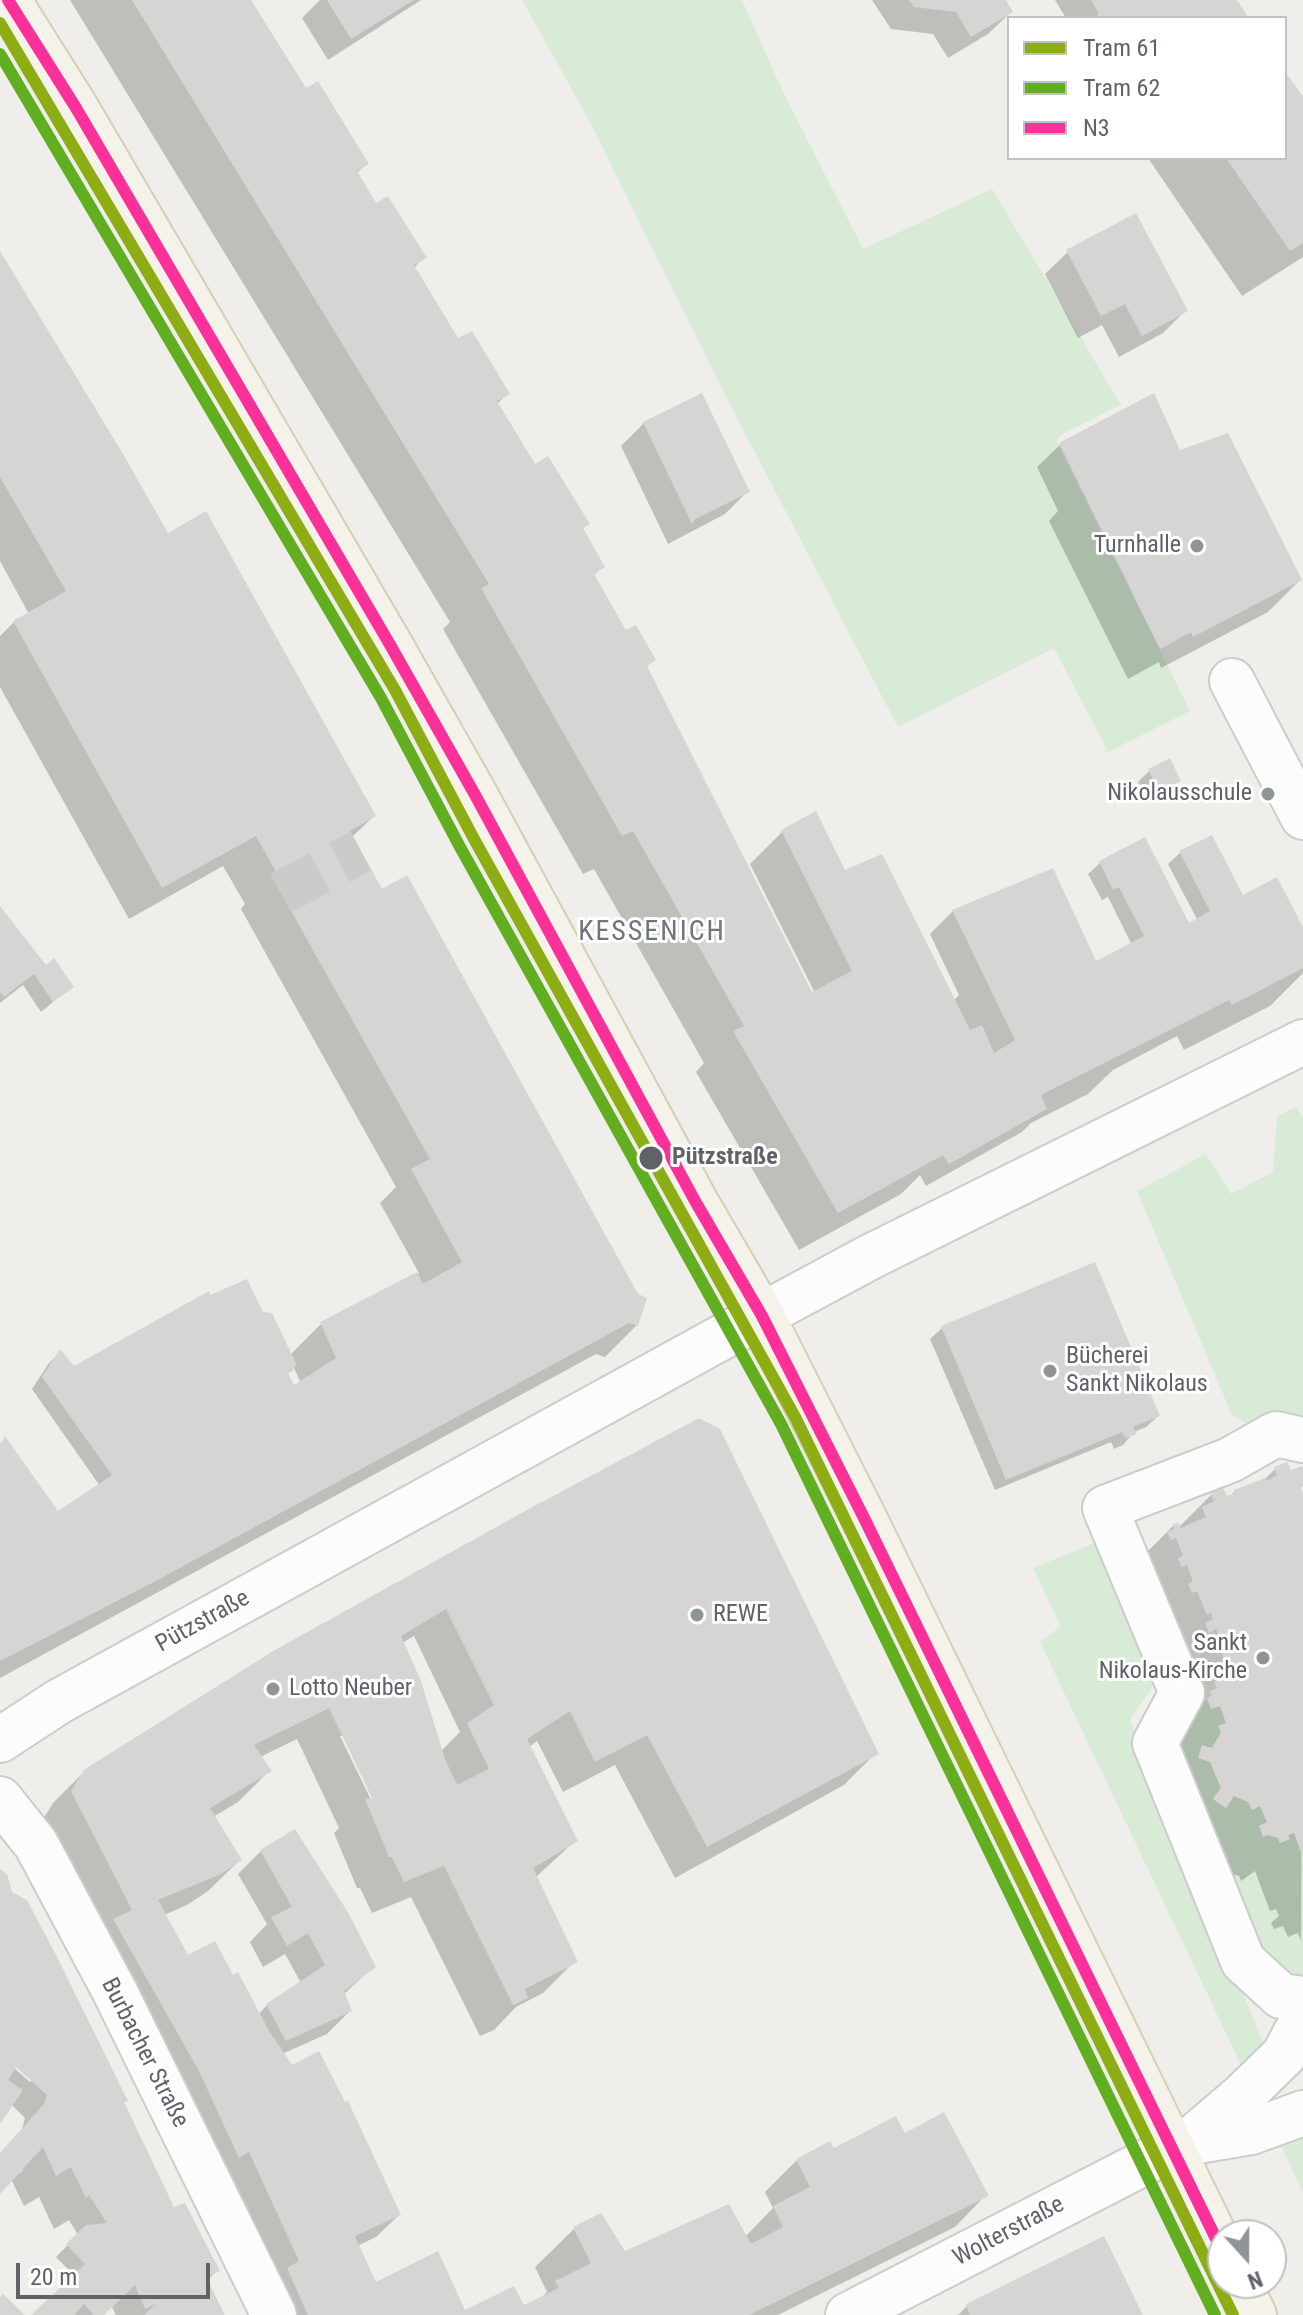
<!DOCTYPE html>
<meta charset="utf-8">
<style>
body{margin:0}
#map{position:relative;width:1303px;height:2315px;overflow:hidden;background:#efeeea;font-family:"Roboto Condensed",sans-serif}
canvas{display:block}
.legend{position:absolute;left:1007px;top:16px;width:280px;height:144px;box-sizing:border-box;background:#fff;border:2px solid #bfc1c3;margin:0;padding:10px 14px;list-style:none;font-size:24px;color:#5f6368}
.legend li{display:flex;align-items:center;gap:16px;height:40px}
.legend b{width:40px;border:2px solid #bfc1c3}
.north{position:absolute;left:1207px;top:2219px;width:80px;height:80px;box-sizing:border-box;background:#fff;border:2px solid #bfc1c3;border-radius:50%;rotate:159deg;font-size:22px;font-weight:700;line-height:32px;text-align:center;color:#5f6368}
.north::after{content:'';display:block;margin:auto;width:28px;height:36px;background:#919496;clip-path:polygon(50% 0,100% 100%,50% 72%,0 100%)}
.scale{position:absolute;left:16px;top:2263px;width:194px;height:36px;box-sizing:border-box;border:4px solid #5f6368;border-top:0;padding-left:10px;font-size:24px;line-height:28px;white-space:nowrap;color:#5f6368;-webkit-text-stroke:6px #fff;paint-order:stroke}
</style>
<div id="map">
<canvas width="1303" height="2315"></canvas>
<ul class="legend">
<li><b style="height:10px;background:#8dad15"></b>Tram 61</li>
<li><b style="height:10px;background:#61af20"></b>Tram 62</li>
<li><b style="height:10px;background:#fb3199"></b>N3</li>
</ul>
<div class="north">N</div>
<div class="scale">20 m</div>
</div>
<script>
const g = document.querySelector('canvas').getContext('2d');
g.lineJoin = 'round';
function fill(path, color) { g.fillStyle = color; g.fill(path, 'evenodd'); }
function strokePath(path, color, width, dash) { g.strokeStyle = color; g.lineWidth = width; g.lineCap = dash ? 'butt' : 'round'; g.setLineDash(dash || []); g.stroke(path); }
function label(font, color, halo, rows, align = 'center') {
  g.font = font + ' "Roboto Condensed",sans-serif'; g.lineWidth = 6; g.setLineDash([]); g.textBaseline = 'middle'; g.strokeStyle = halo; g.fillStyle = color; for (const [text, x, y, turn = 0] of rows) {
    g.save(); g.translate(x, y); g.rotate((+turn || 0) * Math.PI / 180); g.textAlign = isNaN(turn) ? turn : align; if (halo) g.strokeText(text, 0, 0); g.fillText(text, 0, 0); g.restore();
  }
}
fill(new Path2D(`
 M522 0H742L783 92 863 249 992 189 1121 405 1064 433 1056 441 1190 711 1108 752 1054 648 898 727 723 391 590 122Z
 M1296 1107 1303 1118V1421L1253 1428 1232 1415 1137 1191 1206 1154 1231 1194 1273 1172 1277 1116Z
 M1102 1540 1160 1676 1130 1720 1265 2047 1243 2069 1040 1642 1061 1626 1033 1568Z
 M1207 1698 1211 1709 1220 1706 1226 1723 1212 1748 1202 1746 1198 1757 1210 1762 1221 1788 1213 1799 1226 1808 1234 1796 1248 1802 1252 1809 1260 1806 1267 1822 1259 1826 1263 1836 1268 1835 1278 1838 1280 1843 1290 1839 1288 1835 1294 1833 1303 1858V1974L1290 1978 1265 1961 1175 1742Z
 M1303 2126V2193L1280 2144Z`), '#d8ebd6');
fill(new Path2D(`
 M70 0H247L304 92 366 164 355 175 375 207 424 257 413 269 457 342 507 394 496 405 534 468 587 524 581 530 603 567 593 576 625 632 653 660 646 667 809 992 815 993 750 864 782 832 815 814 844 873 953 1001 959 995 930 934 953 911 1096 964 1132 945 1108 897 1102 900 1088 874 1100 863 1145 840 1188 925 1198 921 1168 864 1180 853 1211 838 1242 898 1303 932V973L1270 1006 1184 1050 1177 1036 1113 1070 1088 1094 1031 1123 1022 1132 926 1186 920 1175 901 1194 799 1250 696 1072 704 1063 594 869 583 874 443 629 450 622Z
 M320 0H421L328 60 302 18Z
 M872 0H1003L1011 12 988 34 948 58 933 34 891 29Z
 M1055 0H1235L1246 18H1066Z
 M1285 75 1303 101V257L1242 296 1148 158H1285Z
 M1068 252 1186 310 1163 333 1119 357 1102 325 1078 338 1045 274Z
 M0 256 167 536 374 816 351 838 637 1325 605 1357 596 1354 0 1678V1444L5 1439 58 1514 100 1486 32 1389 49 1363 60 1352 74 1368 209 1298 260 1312 290 1355 321 1324 419 1273 380 1203 396 1187 241 909 245 904 223 866 129 919 0 687V636L14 622 29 614 0 561ZM293 1366 301 1383 294 1388 287 1375Z
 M644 423 748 491 725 514 668 544 621 446Z
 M1060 445 1178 449 1300 580 1268 612 1161 668 1159 662 1128 679 1049 521 1058 511 1037 467Z
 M1149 771 1179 780 1167 792 1147 802 1138 782Z
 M0 910 46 968 71 987 41 1012 23 985 0 1003Z
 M942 1328 1158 1416 1146 1427 1134 1432 1123 1445 1114 1449 1111 1442 995 1490 930 1339Z
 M1275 1469 1303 1473V1485L1299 1489 1303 1499 1301 1941 1298 1933 1288 1937 1283 1926 1274 1929 1271 1923 1279 1916 1276 1909 1270 1911 1255 1871 1241 1881 1239 1876 1228 1873 1221 1866 1228 1859 1221 1844 1213 1847 1180 1767 1187 1760 1181 1744 1172 1747 1135 1564 1174 1525 1178 1528 1211 1495 1229 1497 1235 1491 1264 1480Z
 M428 1567 876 1753 844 1785 675 1878 615 1765 563 1792 537 1741 529 1747 575 1841 536 1877 575 1961 543 1993 516 2007 494 2030 480 2036 411 1897 372 1913 360 1888H357L334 1833 339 1828 297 1739 260 1757 270 1770 238 1802 213 1817 240 1860 208 1891 187 1905 164 1915 187 1958 232 1978 258 2015 267 2005 301 1983 285 1954 263 1967 250 1942 267 1924 238 1874 261 1851 373 1967 343 1995 350 2011 327 2034 282 2054 399 2215 376 2237 357 2246 375 2284 464 2313 523 2307 540 2299 547 2292 535 2267 574 2229 600 2215 624 2253 745 2237 773 2208 765 2192 797 2160 904 2136 986 2195 955 2227 778 2315H291L40 1824 53 1803 86 1770ZM414 1636 460 1732 441 1751 402 1643ZM340 1736H344L378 1807 375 1808Z
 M0 1872 126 2100 122 2104 173 2210 217 2270 206 2282 223 2315H116L111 2305 101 2315H34L75 2276 56 2257 78 2235 69 2220 54 2229 39 2197 24 2206 11 2179 0 2191V2154L20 2173 23 2170 2 2151 22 2129 25 2118 11 2104 0 2120ZM10 2059 33 2079 30 2082 7 2062Z
 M967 2306 1140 2315H958Z`), '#0003');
fill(new Path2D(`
 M132 0H251L306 88 318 81 369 164 357 171 376 203 388 196 427 258 414 265 458 338 472 331 510 394 497 401 535 464 548 456 590 524 583 528 605 567 594 574 626 630 636 625 656 660 647 666 812 992 852 971 781 830 816 811 845 870 882 854 970 1030 982 1025 994 1053 1015 1040 952 910 1053 868 1096 961 1144 936 1119 887 1113 890 1099 861 1145 837 1189 923 1210 911 1179 851 1212 835 1243 895 1277 877 1303 927V968L1232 1005 1229 1000 1041 1095 1047 1109 949 1164 943 1155 838 1213 733 1031 744 1026 633 831 622 836 481 588 489 584Z
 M327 0H414L351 39Z
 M909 0H1006L1013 12 971 37 956 12 914 7Z
 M1091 0H1237L1249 18H1099L1097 15 1099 14Z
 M1285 71 1303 97V243L1290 251 1226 158H1285Z
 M1136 213 1188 311 1142 336 1125 304 1101 316 1066 250Z
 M0 251 123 454 168 533 206 511 376 816 350 831 382 889 407 875 638 1294 647 1298 638 1326 629 1323 152 1583 0 1661V1445L5 1436 58 1511 112 1475 42 1377 60 1349 74 1366 209 1291 210 1295 247 1279 263 1312 272 1313 293 1357 296 1364 293 1371 288 1373 294 1385 336 1358 320 1322 417 1272 423 1284 462 1262 411 1169 430 1159 271 875 276 872 256 836 162 888 13 621 66 591 0 477Z
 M702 393 750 492 695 519 692 524 643 422Z
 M1154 393 1180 450 1228 433 1302 580 1193 637 1191 632 1160 649 1059 443Z
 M1170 758 1181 781 1159 792 1148 769Z
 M0 906 46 965 54 958 74 987 53 1002 34 974 4 997 0 992Z
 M1095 1262 1160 1416 1133 1427 1137 1434 1126 1438 1122 1432 1006 1480 941 1326Z
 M699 1418 720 1429 879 1754 707 1847 647 1735 595 1762 570 1711 527 1739 578 1841 533 1868 578 1962 525 1989 528 1998 513 2005 444 1866 404 1882 392 1857H389L365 1799 372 1798 329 1708 254 1745 272 1771 210 1808 242 1860 221 1874 158 1900 188 1955 215 1941 233 1975 238 1972 269 2031 292 2065 319 2051 345 2102 348 2101 401 2215 355 2236 376 2282 438 2251 465 2310 514 2286 524 2305 559 2288 555 2281 591 2263 573 2227 601 2213 625 2251 729 2204 751 2244 783 2227 773 2206 810 2187 796 2159 830 2141 834 2148 896 2116 905 2133 944 2112 989 2196 749 2315H308L287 2268 299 2261 249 2152 239 2158 199 2071 113 1919 132 1910 71 1791 85 1769 275 1650 527 1510ZM446 1609 494 1705 467 1723 489 1769 457 1785 445 1759 421 1681 401 1636Z
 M1287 1462 1291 1470 1302 1466 1303 1468V1485L1300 1486 1303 1494V1857L1294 1833 1288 1835 1290 1839 1280 1843 1278 1838 1268 1835 1263 1837 1259 1826 1267 1822 1260 1806 1252 1810 1248 1802 1234 1796 1226 1808 1213 1799 1221 1788 1210 1762 1198 1758 1202 1745 1212 1748 1221 1733 1218 1726 1226 1723 1220 1706 1211 1709 1207 1698 1212 1696 1210 1691 1217 1688 1214 1682 1225 1676 1227 1680 1232 1678 1216 1639 1220 1638 1216 1629 1209 1633 1205 1623 1213 1619 1211 1613 1207 1615 1197 1591 1192 1593 1188 1584 1193 1582 1187 1565 1182 1567 1178 1559 1183 1555 1176 1538 1171 1540 1167 1532 1174 1529 1173 1524 1178 1522 1181 1528 1206 1517 1202 1507 1214 1501 1210 1493 1223 1488 1227 1496 1235 1493 1234 1490 1265 1478 1266 1481 1277 1475 1274 1467Z
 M295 1829 349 1914 376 1967 344 1991 352 2011 286 2041 266 2004 325 1965 308 1933 287 1946 271 1917 292 1907 260 1850Z
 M0 1869 7 1874 12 1892 27 1900 56 1955 128 2101 124 2102 174 2207 185 2203 220 2271 206 2277 225 2315H144L157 2303 145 2309 135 2285 104 2315H94L84 2304 74 2315H31L85 2264 66 2244 86 2225 107 2223 89 2195 86 2198 71 2167 56 2176 43 2147 0 2194V2153L44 2104 47 2095 16 2067 8 2080 23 2090 0 2124Z
 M1104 2236 1143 2315H970L966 2304Z
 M3 2294 25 2315H0V2297Z`), '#d6d5d3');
strokePath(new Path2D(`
 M281 893 361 851`), '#cbcbca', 44, [44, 22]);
const minor = new Path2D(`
 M1232 681 1303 817
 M1303 1440 1276 1434 1230 1460 1105 1508 1182 1693 1155 1743 1243 1961 1281 1996 1303 1999
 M0 1740 58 1702 777 1307 870 1257 1303 1042
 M0 1799 36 1844 115 1992 274 2315
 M1188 2142 1242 2096 1284 2055 1303 2019
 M848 2315 1171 2149 1186 2143 1251 2132 1303 2113`);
const major = new Path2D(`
 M8 0 76 108 389 643 474 793 695 1201 762 1316 864 1518 1223 2253
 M1238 2283 1254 2315`);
strokePath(minor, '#cbcccc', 48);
strokePath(major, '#d7ceb8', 48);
strokePath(minor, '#fdfcfc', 44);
strokePath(major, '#f4f2e9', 44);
strokePath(new Path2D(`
 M8 0 76 108 389 643 474 793 695 1201 762 1316 864 1518 1223 2253`), '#fb3199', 12);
strokePath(new Path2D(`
 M0 23 395 690 474 839 795 1417 1233 2315`), '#8dad15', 12);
strokePath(new Path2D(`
 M0 54 381 698 460 847 781 1424 1215 2315`), '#61af20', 12);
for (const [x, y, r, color] of [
 [1197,546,8,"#919496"],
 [1268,794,8,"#919496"],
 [651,1158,13,"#5f6368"],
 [1050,1371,8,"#919496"],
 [697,1615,8,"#919496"],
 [1263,1658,8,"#919496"],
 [273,1689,8,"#919496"]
]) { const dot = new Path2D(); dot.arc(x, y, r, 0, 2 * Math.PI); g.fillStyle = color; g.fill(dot); strokePath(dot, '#fff', 3); }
label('24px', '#5f6368', '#fff', [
 ["Turnhalle",1181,546],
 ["Nikolausschule",1252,794],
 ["Bücherei",1066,1357,"left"],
 ["Sankt Nikolaus",1066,1385,"left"],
 ["REWE",713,1615,"left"],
 ["Sankt",1247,1644],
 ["Nikolaus-Kirche",1247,1672],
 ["Lotto Neuber",289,1689,"left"]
], 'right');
label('bold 24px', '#5f6368', '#fff', [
 ["Pützstraße",672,1158]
], 'left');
label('24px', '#5f6368', '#fff', [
 ["Pützstraße",203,1622,-29],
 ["Burbacher Straße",144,2053,63],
 ["Wolterstraße",1009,2232,-28]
]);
g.letterSpacing = '2px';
label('28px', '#70757a', '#fff', [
 ["KESSENICH",652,933]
]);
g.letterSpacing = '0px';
</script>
